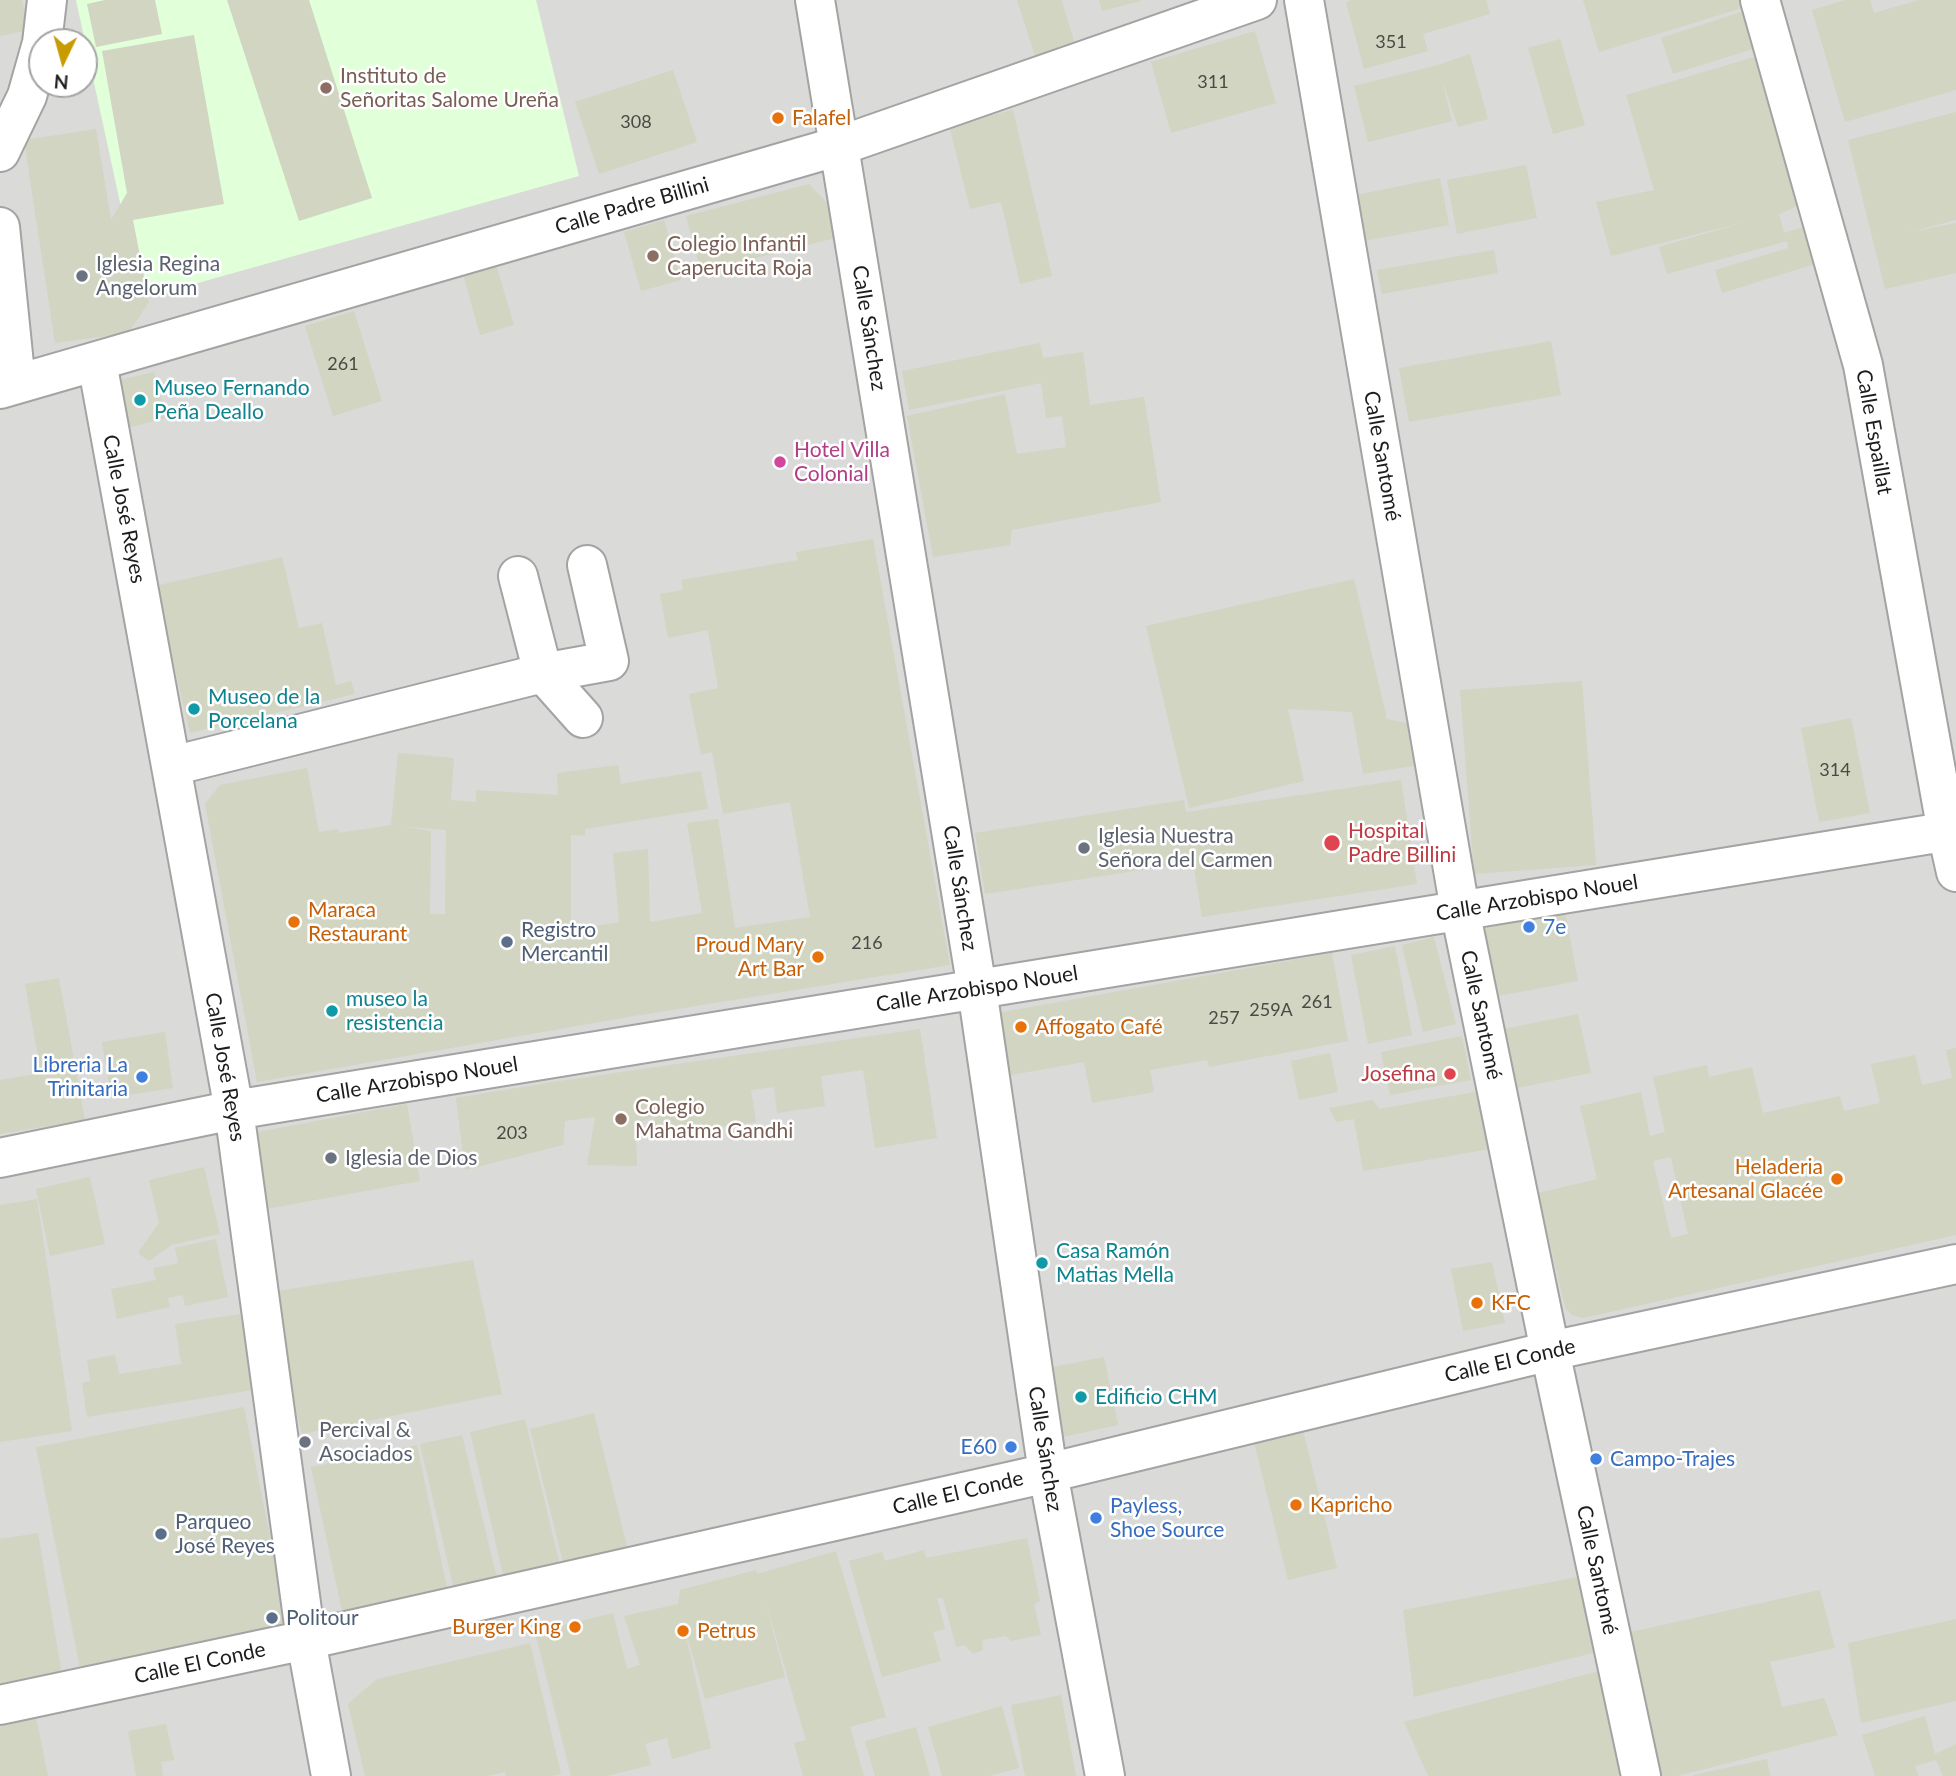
<!DOCTYPE html>
<meta charset="utf-8">
<style>
body{margin:0}
#map{position:relative;width:1956px;height:1776px;overflow:hidden;background:#e8eee1;font-family:Lato,sans-serif}
canvas{display:block}
.north{position:absolute;left:28px;top:28px;width:70px;height:70px;box-sizing:border-box;background:#fff;border:2px solid #a4a4a4;border-radius:50%;rotate:185deg;font-size:19px;font-weight:700;line-height:28px;text-align:center;color:#1c1c1c}
.north::after{content:'';display:block;margin:auto;width:24px;height:32px;background:#c89b00;clip-path:polygon(50% 0,100% 100%,50% 72%,0 100%)}
</style>
<div id="map">
<canvas width="1956" height="1776"></canvas>
<div class="north">N</div>
</div>
<script>
const g = document.querySelector('canvas').getContext('2d');
g.lineJoin = 'round';
function fill(path, color) { g.fillStyle = color; g.fill(path, 'evenodd'); }
function strokePath(path, color, width, dash) { g.strokeStyle = color; g.lineWidth = width; g.lineCap = dash ? 'butt' : 'round'; g.setLineDash(dash || []); g.stroke(path); }
function label(font, color, halo, rows, align = 'center') {
  g.font = font + ' Lato,sans-serif'; g.lineWidth = 5; g.setLineDash([]); g.textBaseline = 'middle'; g.strokeStyle = halo; g.fillStyle = color; for (const [text, x, y, turn = 0] of rows) {
    g.save(); g.translate(x, y); g.rotate((+turn || 0) * Math.PI / 180); g.textAlign = isNaN(turn) ? turn : align; if (halo) g.strokeText(text, 0, 0); g.fillText(text, 0, 0); g.restore();
  }
}
fill(new Path2D(`
 M0 0H1956V1776H0ZM42 42H84V84H42Z`), '#dadad9');
fill(new Path2D(`
 M76 0H536L579 176 141 299Z`), '#e1ffd9');
fill(new Path2D(`
 M0 0H22L29 30 0 36Z
 M105 0H155L162 34 96 47 87 4Z
 M227 0H309L372 198 299 221Z
 M1017 0H1063L1062 2 1075 44 1035 56Z
 M1099 0H1141V1L1102 11Z
 M1351 0H1486L1490 14 1423 34 1428 51 1364 69 1346 2Z
 M1583 0H1754L1755 4 1599 52Z
 M1846 0H1870L1874 13 1919 0H1956V90L1845 122 1812 10Z
 M1753 8 1762 46 1673 74 1661 38Z
 M1255 31 1276 103 1171 133 1151 62Z
 M194 35 224 204 133 220 149 302 128 333 55 343 24 140 96 129 111 220 127 193 102 51Z
 M1560 39 1585 125 1553 134 1528 48Z
 M1470 54 1488 119 1458 127 1441 76 1452 121 1368 142 1354 86 1438 65Z
 M1758 56 1802 204 1779 214 1784 233 1816 223 1818 263 1722 293 1715 270 1788 248 1787 241 1667 274 1659 247 1752 220 1611 256 1596 202 1654 190 1626 95Z
 M673 70 697 142 599 174 575 102Z
 M1013 110 1052 276 1020 284 1001 202 970 209 949 125Z
 M1956 112V220L1905 233 1956 223V273L1885 289 1848 140Z
 M1526 165 1537 218 1457 234 1447 180Z
 M1440 178 1449 225 1365 241 1356 195Z
 M809 184 832 208 839 237 701 272 686 216Z
 M664 220 681 280 641 291 624 232Z
 M1494 250 1498 273 1382 294 1377 270Z
 M496 265 514 325 480 335 463 274Z
 M354 311 382 401 333 416 305 326Z
 M1551 341 1561 395 1409 422 1399 368Z
 M1040 343 1043 358 1083 352 1090 405 1144 397 1161 502 1012 530 1010 545 933 557 907 416 1005 394 1017 454 1066 447 1062 416 1046 418 1041 383 909 410 902 371Z
 M154 372 166 418 127 428 115 381Z
 M873 539 950 965 634 1016 257 1082 205 804 220 785 307 768 319 832 339 829V833L391 825 398 753 454 758 451 800 476 802V790L558 795 557 773 618 765 621 784 701 771 708 809 585 829V836L571 835V930L619 922 613 853 648 849 650 922 702 913 687 823 718 819 735 928 810 917 790 802 723 814 712 752 701 755 689 694 718 688 708 630 668 638 660 594 683 590 681 580 798 560 796 552ZM400 826 446 830 445 914H430L431 831Z
 M282 557 299 628 322 623 336 685 351 681 355 694 190 733 155 586Z
 M1354 579 1387 719 1411 724 1419 765 1363 774 1352 712 1288 709 1304 781 1189 808 1146 626Z
 M1582 681 1596 865 1474 874 1460 690Z
 M1851 718 1870 813 1819 822 1801 728Z
 M1401 780 1417 884 1202 917 1193 862 985 894 975 833 1184 800 1186 812Z
 M1565 912 1578 981 1498 996 1485 928Z
 M1434 937 1456 1024 1423 1032 1402 945Z
 M1395 946 1412 1035 1368 1044 1351 955Z
 M1332 953 1348 1041 1209 1067 1207 1060 1150 1070 1154 1092 1092 1103 1084 1062 1000 1077 997 1013Z
 M59 978 85 1120 0 1134V1080L41 1073 25 984Z
 M1578 1014 1591 1073 1517 1088 1504 1029Z
 M920 1029 937 1138 875 1148 863 1070 821 1076 825 1106 777 1113 774 1087 751 1090 756 1122 656 1136 654 1117 635 1123 637 1166 587 1165 595 1117 565 1121 563 1145 465 1170 456 1098 559 1081Z
 M165 1032 173 1088 111 1098 102 1042Z
 M1462 1036 1471 1080 1390 1095 1381 1052Z
 M1956 1048V1235L1583 1318 1572 1315 1565 1307 1538 1193 1597 1179 1580 1106 1641 1092 1650 1136 1665 1132 1653 1077 1707 1065 1709 1077 1752 1067 1763 1113 1840 1096 1844 1111 1880 1103 1871 1064 1915 1055 1922 1085 1952 1078 1946 1050ZM1671 1157 1688 1234 1671 1238 1653 1161Z
 M1330 1053 1338 1092 1299 1100 1291 1061Z
 M1486 1090 1496 1148 1363 1171 1354 1119 1336 1122 1329 1108 1373 1100 1379 1109Z
 M407 1104 420 1181 255 1211 241 1135Z
 M204 1167 220 1234 171 1245 149 1261 138 1253 159 1223 149 1180Z
 M90 1177 105 1244 50 1256 36 1189Z
 M37 1199 72 1431 0 1442V1205Z
 M216 1239 228 1297 185 1306 183 1295 168 1298 170 1307 117 1319 111 1289 156 1280 153 1268 178 1263 175 1248Z
 M473 1260 502 1394 302 1434 265 1293Z
 M1492 1262 1505 1323 1463 1331 1451 1269Z
 M240 1314 253 1390 87 1417 82 1383 90 1381 87 1360 115 1355 119 1374 181 1364 175 1324Z
 M1104 1357 1118 1425 1058 1438 1043 1369Z
 M244 1407 289 1631 81 1673 36 1447Z
 M594 1413 627 1547 563 1562 530 1429Z
 M525 1419 561 1570 505 1583 470 1432Z
 M1303 1430 1337 1568 1288 1580 1254 1442Z
 M462 1435 497 1578 454 1589 420 1444Z
 M417 1445 448 1593 343 1615 311 1467Z
 M38 1533 63 1681 0 1691V1539Z
 M1027 1538 1040 1601 1034 1604 1041 1635 1011 1641 1006 1636 982 1640 983 1650 973 1654 965 1645 956 1647 943 1598H937L945 1629 933 1632 941 1661 882 1677 849 1561 882 1552 885 1561 924 1550 926 1558Z
 M836 1551 886 1717 850 1727 864 1776H803L794 1743 806 1740 764 1596 785 1677 705 1699 682 1618 711 1748 672 1759 667 1738 645 1744 651 1765 607 1776H571L535 1632 613 1613 627 1669 640 1665 624 1616 678 1604 680 1590 756 1570 757 1574Z
 M1578 1577 1597 1652 1414 1697 1403 1610Z
 M1820 1590 1835 1648 1770 1662 1782 1707 1824 1698 1838 1735 1677 1776H1652L1622 1634Z
 M1956 1619V1701L1861 1723 1848 1643Z
 M530 1643 561 1774 552 1776H506L505 1772 486 1776H365L348 1704 377 1679Z
 M1599 1671 1629 1773 1617 1776H1428L1404 1722Z
 M1061 1695 1076 1776H1025L1011 1705Z
 M1002 1706 1019 1768 989 1776H942L928 1727Z
 M1925 1716 1935 1754 1956 1744V1776H1943L1936 1760 1915 1766 1919 1776H1875L1862 1735Z
 M36 1717 48 1776H0V1727Z
 M166 1724 174 1760 161 1762 163 1776H136L128 1731Z
 M916 1727 930 1776H875L865 1741Z
 M1767 1759 1770 1776H1694V1775Z`), '#d1d5c1');
const minor = new Path2D(`
 M815 0 977 989 1048 1473 1105 1776
 M1304 0 1460 910 1550 1351 1641 1776
 M1760 0 1863 365 1947 832 1956 872
 M0 152 27 96 42 43 47 0
 M0 227 16 384
 M97 362 234 1110 306 1640 331 1776
 M0 389 839 146 1257 0
 M518 576 543 673 583 718
 M172 766 543 673 609 661 587 565
 M0 1158 234 1110 1956 830
 M0 1705 306 1640 1048 1473 1550 1351 1956 1264`);
strokePath(minor, '#a3a3a3', 42);
strokePath(minor, '#fff', 38);
for (const [x, y, r, color] of [
 [326,88,7,"#8d6e63"],
 [778,118,7,"#e8710a"],
 [653,256,7,"#8d6e63"],
 [82,276,7,"#6b7280"],
 [140,400,7,"#0f9aa8"],
 [780,462,7,"#d1479c"],
 [194,709,7,"#0f9aa8"],
 [1332,843,9,"#e0444e"],
 [1084,848,7,"#6b7280"],
 [294,922,7,"#e8710a"],
 [1529,927,7,"#3f7fe0"],
 [507,942,7,"#5c6f8a"],
 [818,957,7,"#e8710a"],
 [332,1011,7,"#0f9aa8"],
 [1021,1027,7,"#e8710a"],
 [1450,1074,7,"#e0444e"],
 [142,1077,7,"#3f7fe0"],
 [621,1119,7,"#8d6e63"],
 [331,1158,7,"#6b7280"],
 [1837,1179,7,"#e8710a"],
 [1042,1263,7,"#0f9aa8"],
 [1477,1303,7,"#e8710a"],
 [1081,1397,7,"#0f9aa8"],
 [305,1442,7,"#6b7280"],
 [1011,1447,7,"#3f7fe0"],
 [1596,1459,7,"#3f7fe0"],
 [1296,1505,7,"#e8710a"],
 [1096,1518,7,"#3f7fe0"],
 [161,1534,7,"#5c6f8a"],
 [272,1618,7,"#5c6f8a"],
 [575,1627,7,"#e8710a"],
 [683,1631,7,"#e8710a"]
]) { const dot = new Path2D(); dot.arc(x, y, r, 0, 2 * Math.PI); g.fillStyle = color; g.fill(dot); strokePath(dot, '#fff', 2.5); }
label('18px', '#494a45', null, [
 ["351",1391,42],
 ["311",1213,82],
 ["308",636,122],
 ["261",343,364],
 ["314",1835,770],
 ["216",867,943],
 ["261",1317,1002],
 ["259A",1271,1010],
 ["257",1224,1018],
 ["203",512,1133]
]);
label('21px', '#785e54', '#fff', [
 ["Instituto de",340,76],
 ["Señoritas Salome Ureña",340,100],
 ["Colegio Infantil",667,244],
 ["Caperucita Roja",667,268],
 ["Colegio",635,1107],
 ["Mahatma Gandhi",635,1131]
], 'left');
label('21px', '#c56008', '#fff', [
 ["Falafel",792,118],
 ["Maraca",308,910],
 ["Restaurant",308,934],
 ["Proud Mary",804,945,"right"],
 ["Art Bar",804,969,"right"],
 ["Affogato Café",1035,1027],
 ["Heladeria",1823,1167,"right"],
 ["Artesanal Glacée",1823,1191,"right"],
 ["KFC",1491,1303],
 ["Kapricho",1310,1505],
 ["Burger King",561,1627,"right"],
 ["Petrus",697,1631]
], 'left');
label('21px', '#1c1c1c', '#fff', [
 ["Calle Padre Billini",632,206,-16],
 ["Calle Sánchez",869,328,81],
 ["Calle Espaillat",1874,432,80],
 ["Calle Santomé",1382,456,80],
 ["Calle José Reyes",124,509,79],
 ["Calle Sánchez",960,888,81],
 ["Calle Arzobispo Nouel",1537,898,-9],
 ["Calle Arzobispo Nouel",977,989,-9],
 ["Calle Santomé",1481,1015,78],
 ["Calle José Reyes",225,1067,80],
 ["Calle Arzobispo Nouel",417,1080,-9],
 ["Calle El Conde",1510,1361,-13],
 ["Calle Sánchez",1045,1449,81],
 ["Calle El Conde",958,1493,-13],
 ["Calle Santomé",1597,1570,78],
 ["Calle El Conde",200,1663,-12]
]);
label('21px', '#5b616d', '#fff', [
 ["Iglesia Regina",96,264],
 ["Angelorum",96,288],
 ["Iglesia Nuestra",1098,836],
 ["Señora del Carmen",1098,860],
 ["Iglesia de Dios",345,1158],
 ["Percival &",319,1430],
 ["Asociados",319,1454]
], 'left');
label('21px', '#0d838f', '#fff', [
 ["Museo Fernando",154,388],
 ["Peña Deallo",154,412],
 ["Museo de la",208,697],
 ["Porcelana",208,721],
 ["museo la",346,999],
 ["resistencia",346,1023],
 ["Casa Ramón",1056,1251],
 ["Matias Mella",1056,1275],
 ["Edificio CHM",1095,1397]
], 'left');
label('21px', '#b23c85', '#fff', [
 ["Hotel Villa",794,450],
 ["Colonial",794,474]
], 'left');
label('21px', '#be3a42', '#fff', [
 ["Hospital",1348,831],
 ["Padre Billini",1348,855],
 ["Josefina",1436,1074,"right"]
], 'left');
label('21px', '#366cbe', '#fff', [
 ["7e",1543,927],
 ["Libreria La",128,1065,"right"],
 ["Trinitaria",128,1089,"right"],
 ["E60",997,1447,"right"],
 ["Campo-Trajes",1610,1459],
 ["Payless,",1110,1506],
 ["Shoe Source",1110,1530]
], 'left');
label('21px', '#4e5e75', '#fff', [
 ["Registro",521,930],
 ["Mercantil",521,954],
 ["Parqueo",175,1522],
 ["José Reyes",175,1546],
 ["Politour",286,1618]
], 'left');
</script>
